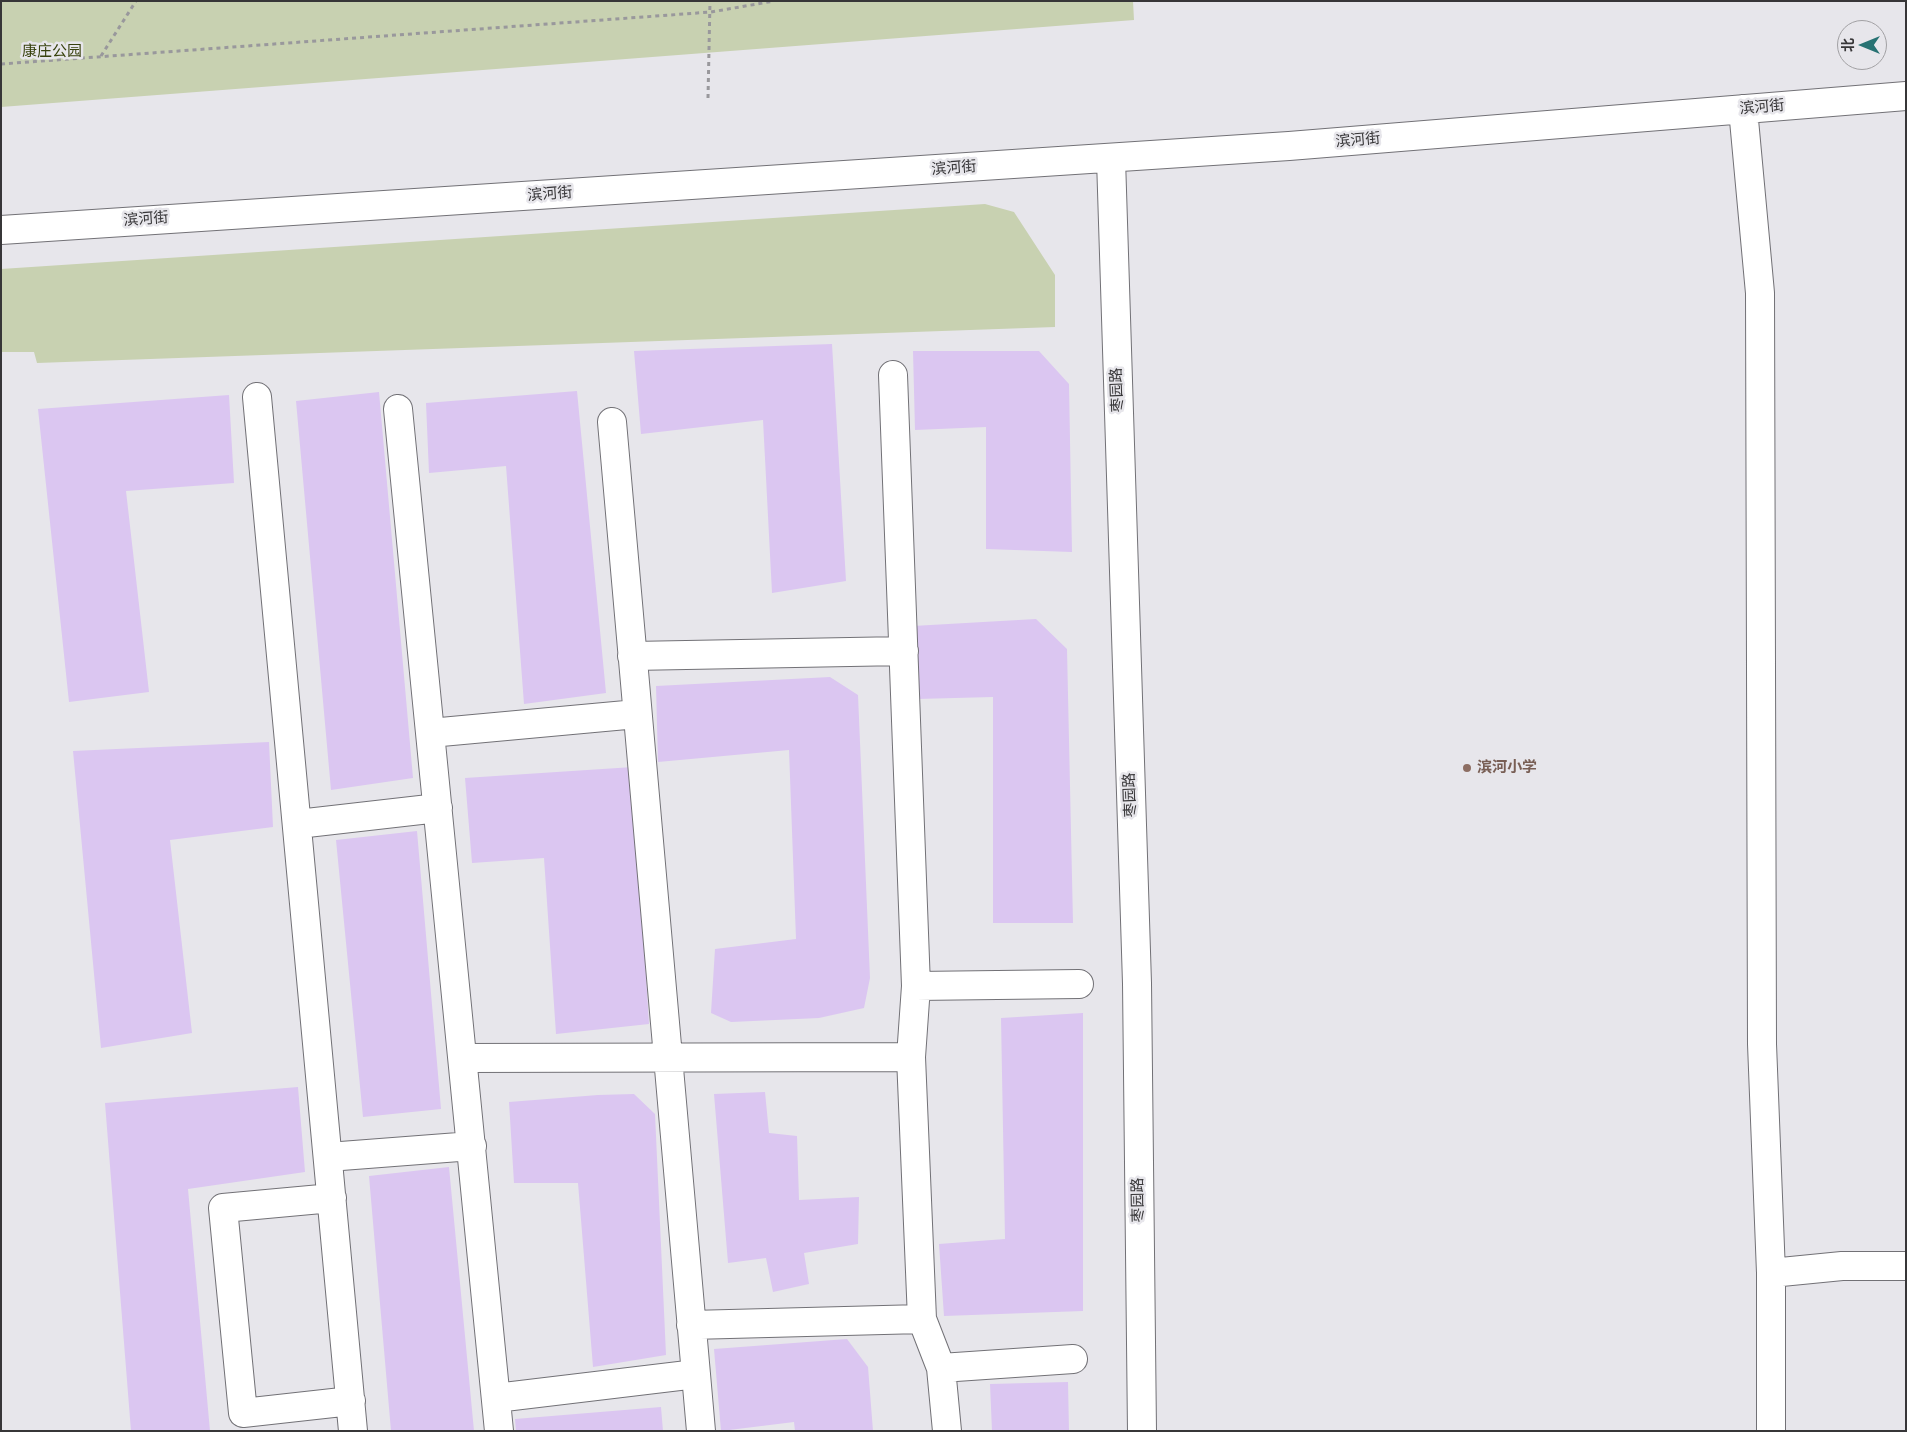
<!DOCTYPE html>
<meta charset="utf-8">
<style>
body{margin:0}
#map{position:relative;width:1907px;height:1432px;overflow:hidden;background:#e7e6eb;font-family:Jost,"Noto Sans SC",sans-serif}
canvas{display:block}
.frame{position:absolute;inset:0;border:2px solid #373638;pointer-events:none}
.north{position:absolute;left:1837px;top:20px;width:50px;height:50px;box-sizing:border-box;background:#e7e6eb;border:1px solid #a1a0a3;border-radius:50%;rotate:270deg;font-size:14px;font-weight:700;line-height:20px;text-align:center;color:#373638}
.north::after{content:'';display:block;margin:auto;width:18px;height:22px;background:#277273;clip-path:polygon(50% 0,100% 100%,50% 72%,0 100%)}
</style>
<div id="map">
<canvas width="1907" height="1432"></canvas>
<div class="frame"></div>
<div class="north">北</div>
</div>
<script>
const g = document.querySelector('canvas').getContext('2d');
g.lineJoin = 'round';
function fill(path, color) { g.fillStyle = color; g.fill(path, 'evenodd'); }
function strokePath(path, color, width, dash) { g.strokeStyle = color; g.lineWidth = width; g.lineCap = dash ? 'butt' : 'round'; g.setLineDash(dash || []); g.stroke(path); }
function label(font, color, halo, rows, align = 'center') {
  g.font = font + ' Jost,"Noto Sans SC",sans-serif'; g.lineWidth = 5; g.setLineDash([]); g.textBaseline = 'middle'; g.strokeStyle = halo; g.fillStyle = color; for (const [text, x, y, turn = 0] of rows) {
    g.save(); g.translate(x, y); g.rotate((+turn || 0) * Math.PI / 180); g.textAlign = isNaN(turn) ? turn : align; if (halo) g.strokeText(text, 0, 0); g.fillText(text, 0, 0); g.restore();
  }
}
fill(new Path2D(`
 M1 1H1133L1134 20 1 107Z
 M985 204 1014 212 1055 275V327L37 363 34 352H1V269Z`), '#c8d1b1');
fill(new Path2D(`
 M832 344 846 581 772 593 763 420 641 434 634 351Z
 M913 351H1039L1069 384 1072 552 986 549V427L915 430Z
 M577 391 606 693 524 704 506 466 429 473 426 403Z
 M379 392 413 778 331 790 296 401Z
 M229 395 234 483 126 491 149 692 69 702 38 409Z
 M1036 619 1067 649 1073 923H993V697L917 699 913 626Z
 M830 677 858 695 870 978 864 1008 819 1018 731 1022 711 1013 715 949 796 939 789 750 658 762 656 686Z
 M269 742 273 827 170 840 192 1033 101 1048 73 751Z
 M633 767 649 1024 556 1034 544 858 472 863 465 778Z
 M417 831 441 1109 363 1117 336 840Z
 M1083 1013V1311L944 1316 939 1244 1005 1239 1001 1018Z
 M298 1087 305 1172 188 1189 210 1431H131L105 1103Z
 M765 1092 769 1133 797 1136 799 1200 859 1197 858 1244 804 1253 809 1284 773 1292 766 1258 728 1263 714 1094Z
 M634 1094 655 1114 666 1355 593 1367 578 1183H514L509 1102 598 1095Z
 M449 1167 474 1431H391L369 1176Z
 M847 1339 868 1367 873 1431H795L794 1422 721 1431 714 1349Z
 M1068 1382 1069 1431H992L990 1384Z
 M661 1407 663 1431H516L515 1419Z`), '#dbc6f1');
const minor = new Path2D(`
 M1743 109 1760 293 1762 1044 1771 1273V1431
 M1111 159 1137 983 1142 1431
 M1 230 1289 146 1906 96
 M893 375 916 986 911 1057 922 1319 941 1368 947 1431
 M257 397 353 1431
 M398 409 499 1431
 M612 422 701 1431
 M632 656 904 651
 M430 733 637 714
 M298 824 438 808
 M916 986 1079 984
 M463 1058 911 1057
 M328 1157 472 1146
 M332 1198 223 1208 243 1413 351 1401
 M1771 1273 1842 1266H1906
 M691 1325 922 1319
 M941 1368 1073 1359
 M496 1398 696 1374`);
strokePath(minor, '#727176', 30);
strokePath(new Path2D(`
 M101 56 136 1
 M1 64 711 12 774 1
 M708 98 710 1`), '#99989c', 3, [4, 4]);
strokePath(minor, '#fff', 28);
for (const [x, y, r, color] of [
 [1467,768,5,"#8d6e63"]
]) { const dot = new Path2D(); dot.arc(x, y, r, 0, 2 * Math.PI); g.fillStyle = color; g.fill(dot); strokePath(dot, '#e7e6eb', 2); }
label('15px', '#37410d', '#e7e6eb', [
 ["康庄公园",52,52]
]);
label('15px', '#373638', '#e7e6eb', [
 ["滨河街",1762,108,-5],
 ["滨河街",1358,141,-5],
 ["滨河街",954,169,-4],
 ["滨河街",550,195,-4],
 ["滨河街",146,220,-4],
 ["枣园路",1118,390,-92],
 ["枣园路",1131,795,-92],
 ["枣园路",1139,1200,-91]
]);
label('bold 15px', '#785e54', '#e7e6eb', [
 ["滨河小学",1477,768]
], 'left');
</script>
